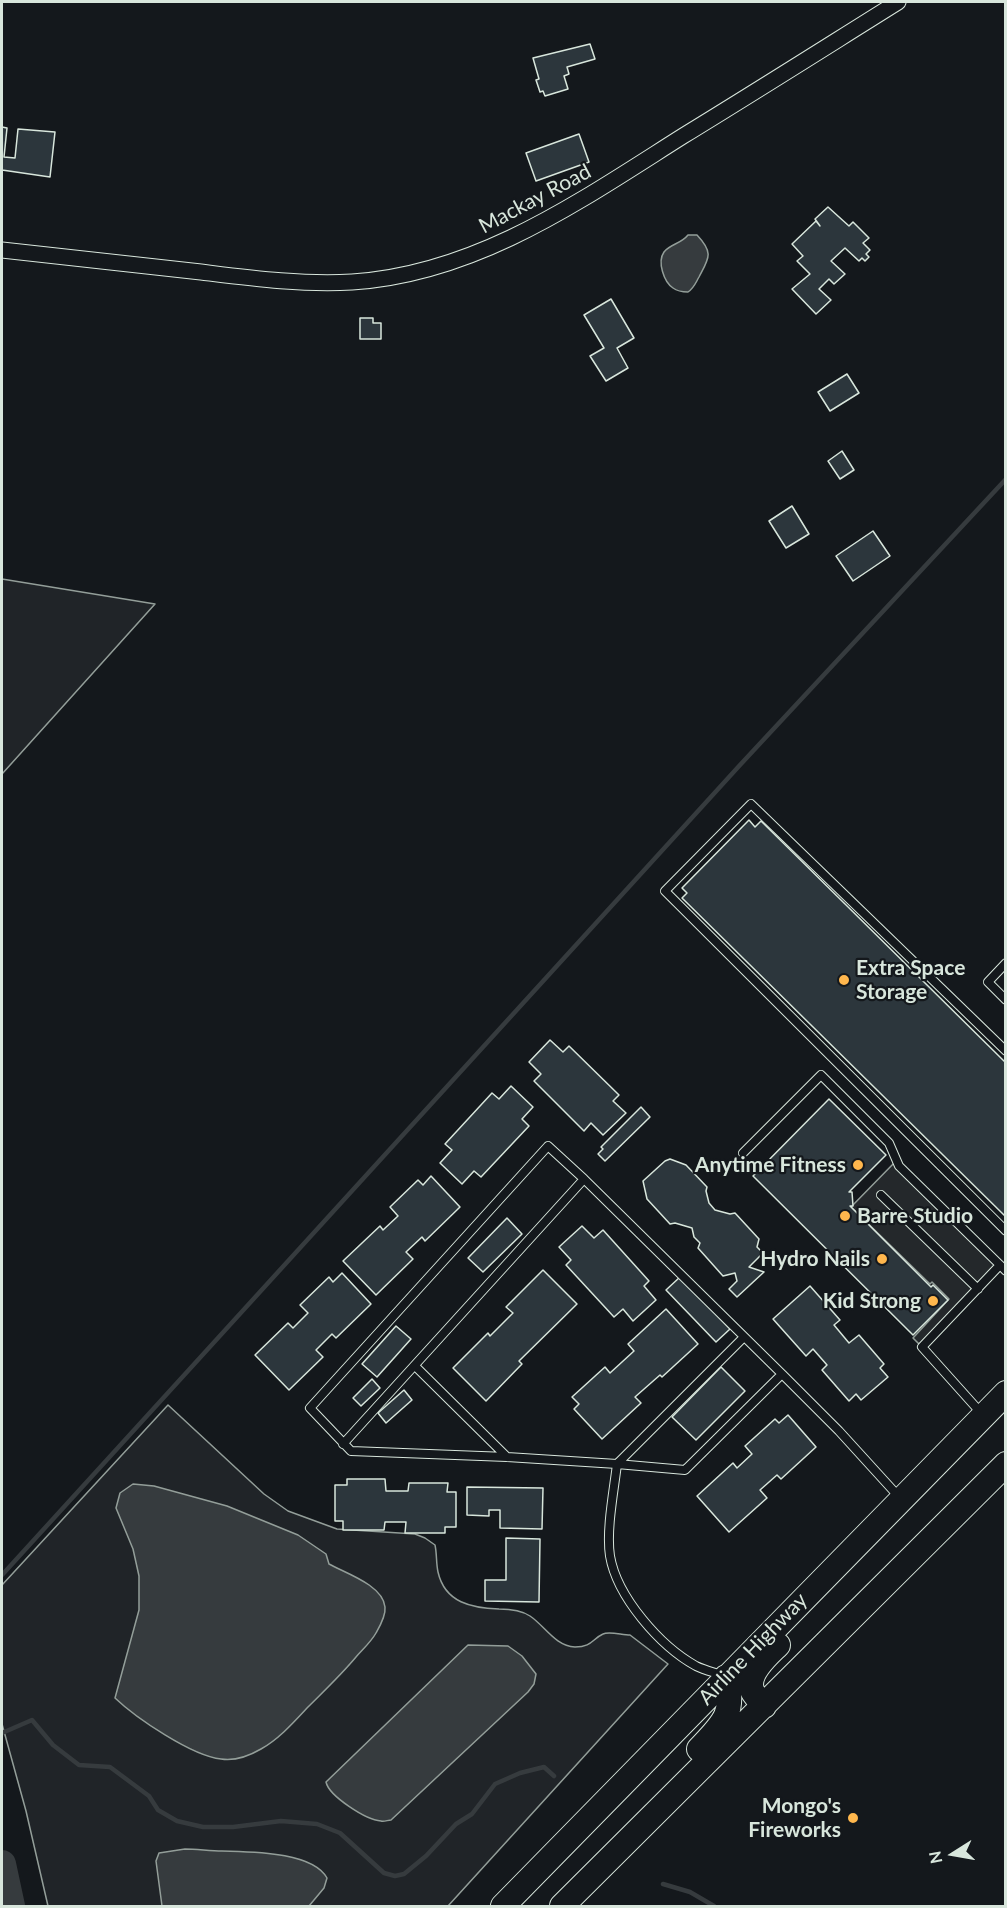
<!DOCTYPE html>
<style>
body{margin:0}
#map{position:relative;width:1007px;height:1908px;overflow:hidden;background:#14181c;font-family:Lato,sans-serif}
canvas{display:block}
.frame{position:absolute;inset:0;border:3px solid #d8e6dc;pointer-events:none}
.north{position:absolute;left:923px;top:1824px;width:60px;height:60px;-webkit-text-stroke:4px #14181c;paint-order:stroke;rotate:259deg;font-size:16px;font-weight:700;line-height:24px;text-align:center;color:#d8e6dc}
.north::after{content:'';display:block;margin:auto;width:21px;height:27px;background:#d8e6dc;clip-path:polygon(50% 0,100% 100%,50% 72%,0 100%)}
</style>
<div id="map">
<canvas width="1007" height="1908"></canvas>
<div class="frame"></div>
<div class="north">N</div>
</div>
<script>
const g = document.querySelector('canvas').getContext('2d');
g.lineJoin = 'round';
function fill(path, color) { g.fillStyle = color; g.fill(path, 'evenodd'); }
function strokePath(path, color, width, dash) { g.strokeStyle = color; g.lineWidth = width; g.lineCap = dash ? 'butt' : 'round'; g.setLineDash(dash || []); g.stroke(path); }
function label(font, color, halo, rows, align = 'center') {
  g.font = font + ' Lato,sans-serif'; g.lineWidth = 4.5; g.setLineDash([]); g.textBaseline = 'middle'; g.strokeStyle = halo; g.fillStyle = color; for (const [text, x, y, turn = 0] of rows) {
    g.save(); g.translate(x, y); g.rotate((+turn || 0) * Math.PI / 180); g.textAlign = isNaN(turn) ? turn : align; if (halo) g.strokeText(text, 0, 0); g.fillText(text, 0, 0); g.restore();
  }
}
const green = new Path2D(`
 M2 579 155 604 2 774Z
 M168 1405 264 1494 288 1511 337 1529 415 1534 425 1538 435 1545C437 1554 436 1563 438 1572 445 1603 472 1608 499 1609 509 1609 521 1610 530 1616 545 1626 555 1646 575 1647 592 1647 592 1639 603 1634 609 1631 622 1635 630 1635L668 1664 448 1906H48L26 1811 2 1724V1585Z`);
fill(green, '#202428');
strokePath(green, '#939e99', 1.5);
const parking = new Path2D(`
 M895 1162 1000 1265 922 1347 913 1338 949 1299 932 1282 930 1284 851 1207Z`);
fill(parking, '#24282b');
strokePath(parking, '#939e99', 1.5);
const water = new Path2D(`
 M688 235H697C714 253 709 258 699 277 695 284 694 288 688 292 683 292 677 291 673 288 664 282 657 262 664 252 670 244 681 244 688 235Z
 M133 1484 154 1486 227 1506 298 1535 326 1554 329 1564C345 1573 383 1585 385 1607 386 1616 380 1626 376 1633 371 1642 362 1650 356 1657 341 1675 324 1691 308 1707 294 1722 279 1739 261 1749 249 1756 234 1761 221 1759 192 1756 136 1718 115 1698L139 1610V1576L133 1549 116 1508 120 1493Z
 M468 1645 508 1646 522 1656 536 1674 534 1684 528 1692 391 1820C388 1820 384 1822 381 1821 366 1820 329 1796 326 1782Z
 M185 1849C197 1849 210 1851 222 1851 249 1852 312 1851 327 1878L324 1888 309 1906H162L156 1861 159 1853Z`);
fill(water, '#363b3e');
strokePath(water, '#939e99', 1.5);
strokePath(new Path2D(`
 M2 1575 740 765 1006 479
 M2 1733 32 1720 53 1745 79 1765 110 1767 149 1796 158 1810 177 1821 203 1827H233L281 1821 317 1824 340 1833 384 1873 395 1876 404 1874 426 1856 456 1824 472 1814 495 1784 520 1773 544 1767 554 1776
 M663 1884 690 1892 714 1906`), '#363b3e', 4.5);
strokePath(new Path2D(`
 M2 1864 11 1906`), '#363b3e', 28);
const building = new Path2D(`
 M590 44 595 59 567 67 569 74 564 76 568 89 545 96 543 91 540 92 536 80 539 79 533 58Z
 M2 127 7 128 4 157 15 158 18 129 55 132 50 177 2 170Z
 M579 134 589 162 536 181 526 153Z
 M828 207 849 226 853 222 869 238 863 243 870 250 866 254 869 257 865 261 862 258 859 261 845 248 831 261 845 274 834 284 829 279 819 289 831 300 816 314 792 289 810 274 797 261 803 256 792 244 816 221 820 226 815 219Z
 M611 299 634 338 617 348 628 368 606 381 590 356 604 348 584 315Z
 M360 318H373V323H381V339H360Z
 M847 374 859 393 830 411 818 392Z
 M842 451 854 470 840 479 828 461Z
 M792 506 809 534 786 548 769 521Z
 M873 531 890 556 853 581 836 556Z
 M749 820 755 827 761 821 1006 1063V1217L682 898 687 893 682 888Z
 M550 1040 563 1052 569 1046 619 1095 613 1101 626 1113 603 1135 591 1123 584 1131 534 1081 541 1074 529 1062Z
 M511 1086 533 1107 522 1119 529 1126 481 1177 474 1171 462 1184 440 1163 452 1150 445 1144 492 1093 499 1099Z
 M829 1099 886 1155 849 1192H852L853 1206H850L931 1287 933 1285 948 1300 913 1335 753 1176Z
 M641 1107 650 1117 605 1161 598 1154 603 1149 601 1147Z
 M670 1159 686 1165 707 1187 706 1191 709 1203 715 1210 730 1214 735 1213 759 1239 757 1247 763 1253 749 1267 764 1272 737 1297 729 1289 737 1281 735 1273 723 1276 698 1248 700 1243 694 1237 692 1228 675 1223 670 1224 647 1199 643 1181 665 1161Z
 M431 1176 460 1207 425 1241 422 1237 406 1252 413 1259 376 1295 343 1261 380 1226 383 1230 398 1216 390 1207 418 1180 423 1185Z
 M507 1218 522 1234 483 1272 468 1258Z
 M582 1226 594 1238 603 1230 649 1281 644 1286 656 1300 633 1321 623 1309 614 1317 566 1265 571 1260 559 1247Z
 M543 1270 577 1304 519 1361 522 1364 486 1401 453 1368 488 1333 490 1336 513 1313 506 1307Z
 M342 1273 371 1304 336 1338 332 1334 316 1350 323 1357 289 1390 255 1355 288 1323 293 1328 308 1313 300 1305 329 1277 333 1282Z
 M680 1277 730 1329 716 1342 666 1290Z
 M810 1286 840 1320 834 1325 849 1343 859 1335 884 1364 880 1368 888 1377 861 1400 856 1394 849 1401 822 1370 827 1365 813 1349 806 1356 773 1319Z
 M666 1309 698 1344 662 1377 660 1375 635 1397 641 1403 602 1439 574 1409 579 1404 572 1397 605 1367 610 1373 634 1351 628 1344Z
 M396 1326 411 1339 377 1377 362 1364Z
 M721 1367 745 1391 696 1440 672 1417Z
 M372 1379 380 1388 361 1406 353 1398Z
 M404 1390 412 1400 386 1423 378 1413Z
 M788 1415 816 1447 781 1479 777 1475 760 1490 767 1498 729 1532 697 1496 733 1463 737 1468 752 1454 745 1446 775 1419 779 1423Z
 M347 1479H385L386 1491H408L409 1483H448L447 1492H456V1527H445V1533H405L406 1522H385L384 1530H343V1521H335V1485H347Z
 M467 1487 543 1488 542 1529 500 1528V1510H489V1516L467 1515Z
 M506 1538 540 1539 539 1602 485 1601V1580H506Z`);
fill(building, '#2c363c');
strokePath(building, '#d8e6dc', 1.5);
const service = new Path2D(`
 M1006 963 988 982 1006 1000
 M1006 1051 751 804 665 891 1006 1231
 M743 1153 821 1075 889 1143 899 1166 1000 1265
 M881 1195 978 1289
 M415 1366 507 1457
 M782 1374 839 1431 900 1498
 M982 1414 922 1347 1000 1265 1006 1271
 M343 1444 584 1179
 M722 1675C713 1672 704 1670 696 1666 660 1646 617 1597 610 1556 606 1530 614 1490 617 1464L685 1470 782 1374 584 1179 548 1146 310 1408 351 1451 507 1457 617 1464 744 1337`);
const minor = new Path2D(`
 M2 250C68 257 134 265 201 272 250 278 302 285 352 282 477 274 580 201 683 136 755 92 826 47 898 2`);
const trunk = new Path2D(`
 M764 1706C761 1701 754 1696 752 1690 746 1673 768 1655 778 1645
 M699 1749C723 1724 736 1713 726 1677
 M503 1906 1006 1393
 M562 1906 1006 1464`);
strokePath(service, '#d8e6dc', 10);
strokePath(minor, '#d8e6dc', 17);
strokePath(trunk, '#d8e6dc', 26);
strokePath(service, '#14181c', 8);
strokePath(minor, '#14181c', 15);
strokePath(trunk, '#14181c', 24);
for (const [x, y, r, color] of [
 [844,980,6,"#ffb74d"],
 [858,1165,6,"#ffb74d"],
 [845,1216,6,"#ffb74d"],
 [882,1259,6,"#ffb74d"],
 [933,1301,6,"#ffb74d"],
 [853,1818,6,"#ffb74d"]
]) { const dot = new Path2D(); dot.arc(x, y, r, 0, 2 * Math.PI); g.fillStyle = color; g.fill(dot); strokePath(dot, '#14181c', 2); }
label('21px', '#d8e6dc', '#14181c', [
 ["Mackay Road",535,199,-28],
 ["Airline Highway",753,1649,-46]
]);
label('bold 21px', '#d8e6dc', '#14181c', [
 ["Extra Space",856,968,"left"],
 ["Storage",856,992,"left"],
 ["Anytime Fitness",846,1165],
 ["Barre Studio",857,1216,"left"],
 ["Hydro Nails",870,1259],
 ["Kid Strong",921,1301],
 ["Mongo's",841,1806],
 ["Fireworks",841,1830]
], 'right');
</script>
